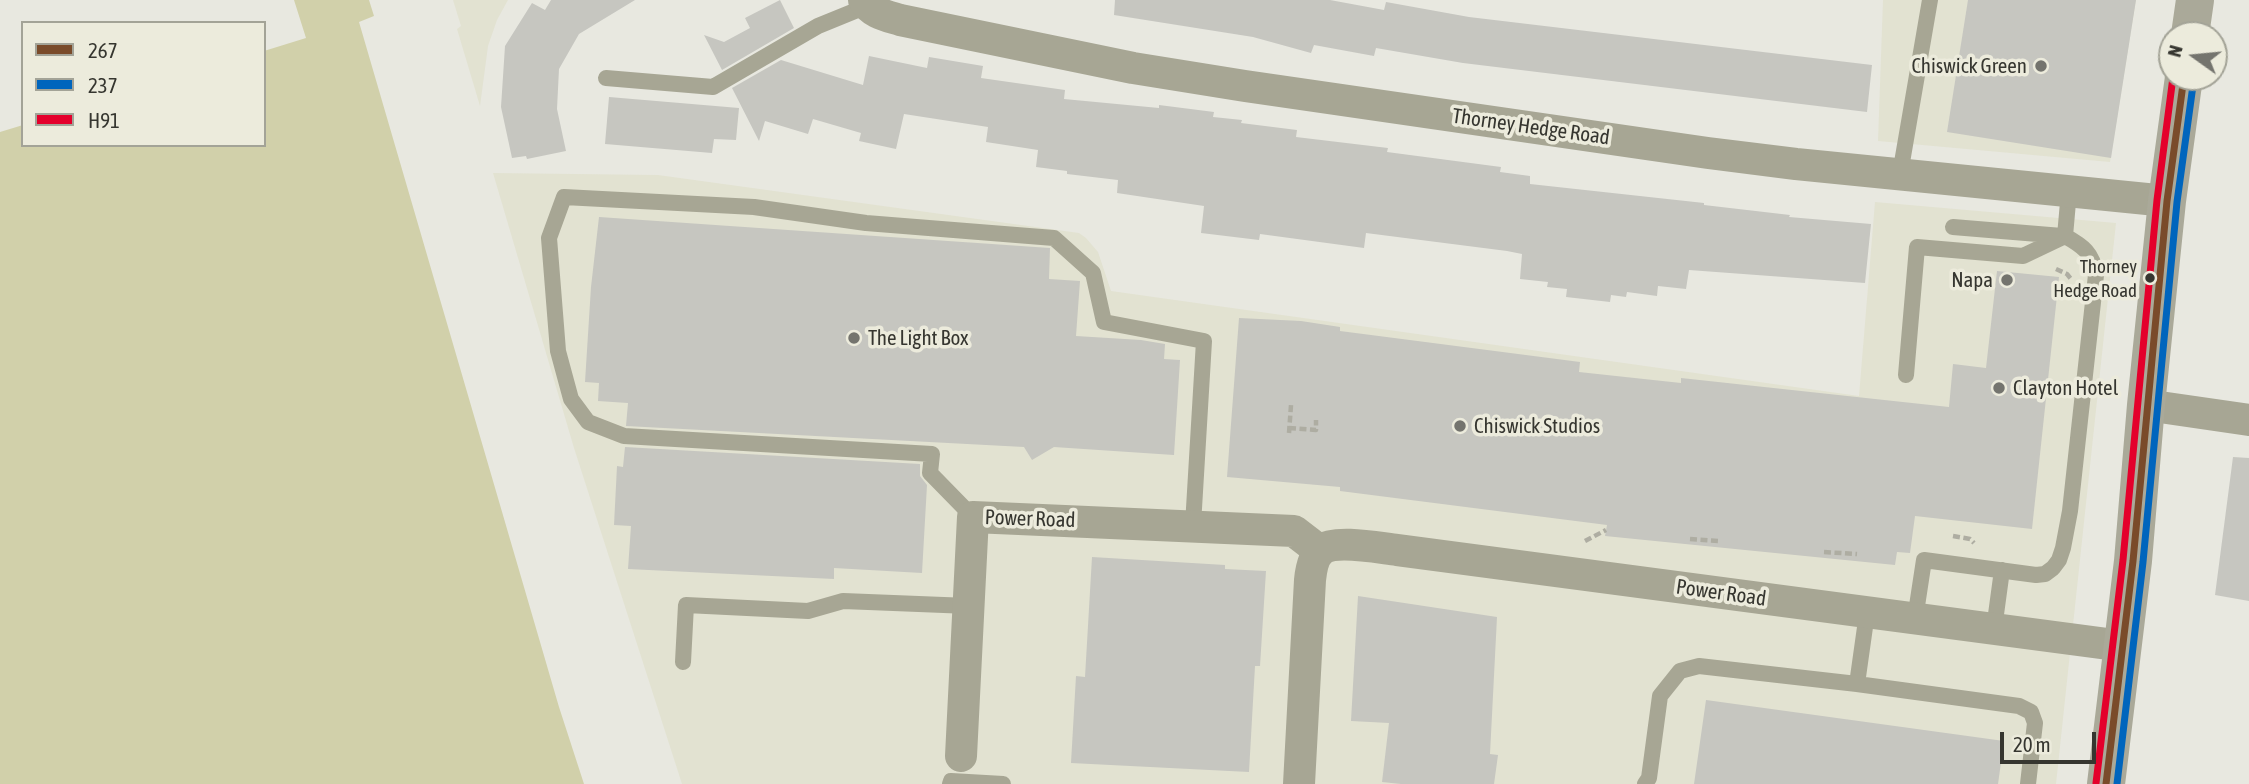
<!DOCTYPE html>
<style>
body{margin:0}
#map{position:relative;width:2249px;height:784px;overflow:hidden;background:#e8e8e0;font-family:"Asap Condensed",sans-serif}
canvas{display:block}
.legend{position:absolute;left:21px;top:21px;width:245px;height:126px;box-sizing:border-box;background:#ecebdc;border:2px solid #a3a397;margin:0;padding:9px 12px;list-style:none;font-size:21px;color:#363630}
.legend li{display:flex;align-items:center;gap:14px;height:35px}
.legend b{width:35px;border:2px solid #a3a397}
.north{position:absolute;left:2158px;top:21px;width:70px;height:70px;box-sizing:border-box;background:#ecebdc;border:2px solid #a3a397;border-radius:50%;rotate:285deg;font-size:19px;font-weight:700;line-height:28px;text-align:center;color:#363630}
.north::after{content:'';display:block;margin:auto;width:24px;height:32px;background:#74746e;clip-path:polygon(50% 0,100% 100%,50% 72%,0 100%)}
.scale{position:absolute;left:2000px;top:732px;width:96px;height:32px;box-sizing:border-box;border:4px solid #363630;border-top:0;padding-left:9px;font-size:21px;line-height:24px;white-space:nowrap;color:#363630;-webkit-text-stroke:5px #ecebdc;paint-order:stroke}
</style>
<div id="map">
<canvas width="2249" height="784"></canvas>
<ul class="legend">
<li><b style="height:9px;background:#7a4b2a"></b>267</li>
<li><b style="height:9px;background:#0065bd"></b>237</li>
<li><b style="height:9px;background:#e4002b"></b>H91</li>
</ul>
<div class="north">N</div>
<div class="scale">20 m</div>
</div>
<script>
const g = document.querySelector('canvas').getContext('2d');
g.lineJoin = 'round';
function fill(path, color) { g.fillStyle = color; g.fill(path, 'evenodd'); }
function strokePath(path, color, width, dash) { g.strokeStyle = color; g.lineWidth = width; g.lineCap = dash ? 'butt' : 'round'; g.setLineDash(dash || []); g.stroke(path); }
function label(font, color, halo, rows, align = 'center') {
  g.font = font + ' "Asap Condensed",sans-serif'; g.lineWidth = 7; g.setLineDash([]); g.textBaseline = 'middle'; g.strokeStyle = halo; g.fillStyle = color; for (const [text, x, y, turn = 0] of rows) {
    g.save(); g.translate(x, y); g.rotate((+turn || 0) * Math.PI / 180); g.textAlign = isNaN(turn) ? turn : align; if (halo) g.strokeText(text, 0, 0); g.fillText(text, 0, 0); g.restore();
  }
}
fill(new Path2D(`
 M453 0H508L497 20 488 46 480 106 457 29 461 26Z
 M1883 0H2136L2110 162 1878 141Z
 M493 173 658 175 1079 233 1086 238 1098 252 1111 291 1859 396 1875 202 2116 223 2056 784H682L574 448Z`), '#e2e2d1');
fill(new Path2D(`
 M294 0H369L374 16 359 22 559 707 584 784H0V132L23 125V145H264V51L306 38Z`), '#d1d0aa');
fill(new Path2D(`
 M551 0H635L579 34 559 69 557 109 566 151 527 159 526 156 512 158 501 107 505 46 532 3 545 10Z
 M780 0 794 28 722 70 704 35 724 42 750 28 745 18Z
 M1115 0H1330L1384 10 1386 2 1469 17 1872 65 1867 112 1463 63 1376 48 1374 56 1314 45 1311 53 1253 37 1114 15Z
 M1968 0H2136L2111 158 1947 132Z
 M869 56 927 68 929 57 983 66 981 78 1065 90 1064 99 1159 108V105L1214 112 1213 117 1242 120 1241 123 1297 130 1296 137 1388 148 1387 152 1501 167 1500 172 1530 176V184L1704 203V205L1790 215 1789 217 1871 224 1865 283 1689 270 1686 289 1658 286 1657 296 1627 292 1626 297 1611 295 1610 302 1566 297 1567 289 1547 287 1548 282 1520 279 1522 254 1507 251 1366 233 1364 248 1260 234 1259 240 1201 233 1204 206 1117 193 1118 180 1067 174V171L1036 167 1038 150 986 142 988 127 904 114 896 149 859 141 861 133 813 119 808 134 765 121 759 141 732 88 781 60 863 85Z
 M609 97 739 108 736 140 714 139 712 153 605 144Z
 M599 217 1050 248 1049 279 1080 281 1076 336 1141 340 1165 344 1164 359 1180 360 1174 455 1054 447 1032 460 1024 447 626 426 628 403 598 401 599 383 585 382 591 287Z
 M1997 271 2059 277 2032 529 1915 516 1910 553 1897 552 1895 565 1605 536 1607 525 1340 491V487L1227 477 1239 318 1301 321 1340 327V331L1580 362 1579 372 1681 383V378L1949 407 1953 364 1986 368Z
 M625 447 920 464V476L927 485 922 573 834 568V579L628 569 631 526 614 525 617 466 623 467Z
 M2233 457 2249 458V601L2215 595Z
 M1092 557 1225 565V569L1266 571 1260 666H1255L1249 772 1071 763 1076 676 1085 677Z
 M1358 596 1497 617 1490 754 1498 755 1494 784H1401L1382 782 1389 723 1351 721Z
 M1706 700 2004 741 1998 784H1694Z`), '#c6c6c0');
strokePath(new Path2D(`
 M2056 269 2067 274 2071 279
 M1289 428 1316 430V420
 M1289 433 1291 405
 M1953 536 1970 539 1974 543
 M1690 539 1719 541
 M1585 541 1606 530
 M1824 552 1857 554`), '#aeada2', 4.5, [7, 3.5]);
strokePath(new Path2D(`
 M606 78 713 87 818 26 867 6
 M1900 174 1930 0
 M1953 227 2062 236
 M1906 375 1917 247 2023 256 2065 236
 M973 517 930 473 932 454 624 436 588 422 571 399 558 351 549 238 564 197 754 207 866 223 1054 238 1093 273 1104 322 1204 341 1193 525
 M1915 619 1924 560 2036 575 2045 574 2053 568 2059 560 2063 548 2070 511 2096 275C2093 253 2083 246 2065 236L2069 191
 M1994 629 2002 570
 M683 662 686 605 808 611 843 601 969 606
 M1857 684 2019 706 2031 712 2035 723 2028 784
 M950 784 951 781 1003 784
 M1645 784 1649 778 1660 696 1680 671 1699 666 1857 684 1867 613`), '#a7a694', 16);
strokePath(new Path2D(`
 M864 0C871 13 887 16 900 20L1133 68 1245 86 1708 153 1796 164 2167 201
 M2146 405 2249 420
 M961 756 973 517 1294 531 1320 551
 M1299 784 1310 580C1311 570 1313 557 1321 550 1336 539 1379 548 1397 550L2123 646`), '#a7a694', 32);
strokePath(new Path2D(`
 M2190 35 2195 0
 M2106 784 2133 561 2146 405 2167 201 2184 77`), '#aaa999', 38);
strokePath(new Path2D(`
 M2106 784 2133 561 2167 201 2184 77`), '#7a4b2a', 7);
strokePath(new Path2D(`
 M2117 784 2143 562 2177 202 2194 78`), '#0065bd', 7);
strokePath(new Path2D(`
 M2096 783 2123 560 2157 200 2173 77`), '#e4002b', 7);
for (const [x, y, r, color] of [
 [2041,66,7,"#74746e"],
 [2150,278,6,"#363630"],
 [2007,280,7,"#74746e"],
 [854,338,7,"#74746e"],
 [1999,388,7,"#74746e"],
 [1460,426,7,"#74746e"]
]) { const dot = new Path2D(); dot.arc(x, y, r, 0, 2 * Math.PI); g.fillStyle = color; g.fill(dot); strokePath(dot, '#ecebdc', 2.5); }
label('19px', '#363630', '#ecebdc', [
 ["Thorney",2137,267],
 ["Hedge Road",2137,291]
], 'right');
label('21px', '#363630', '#ecebdc', [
 ["Chiswick Green",2027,66,"right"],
 ["Napa",1993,280,"right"],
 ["The Light Box",868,338],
 ["Clayton Hotel",2013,388],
 ["Chiswick Studios",1474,426]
], 'left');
label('21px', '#363630', '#ecebdc', [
 ["Thorney Hedge Road",1531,127,8],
 ["Power Road",1030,519,2],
 ["Power Road",1721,593,8]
]);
</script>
